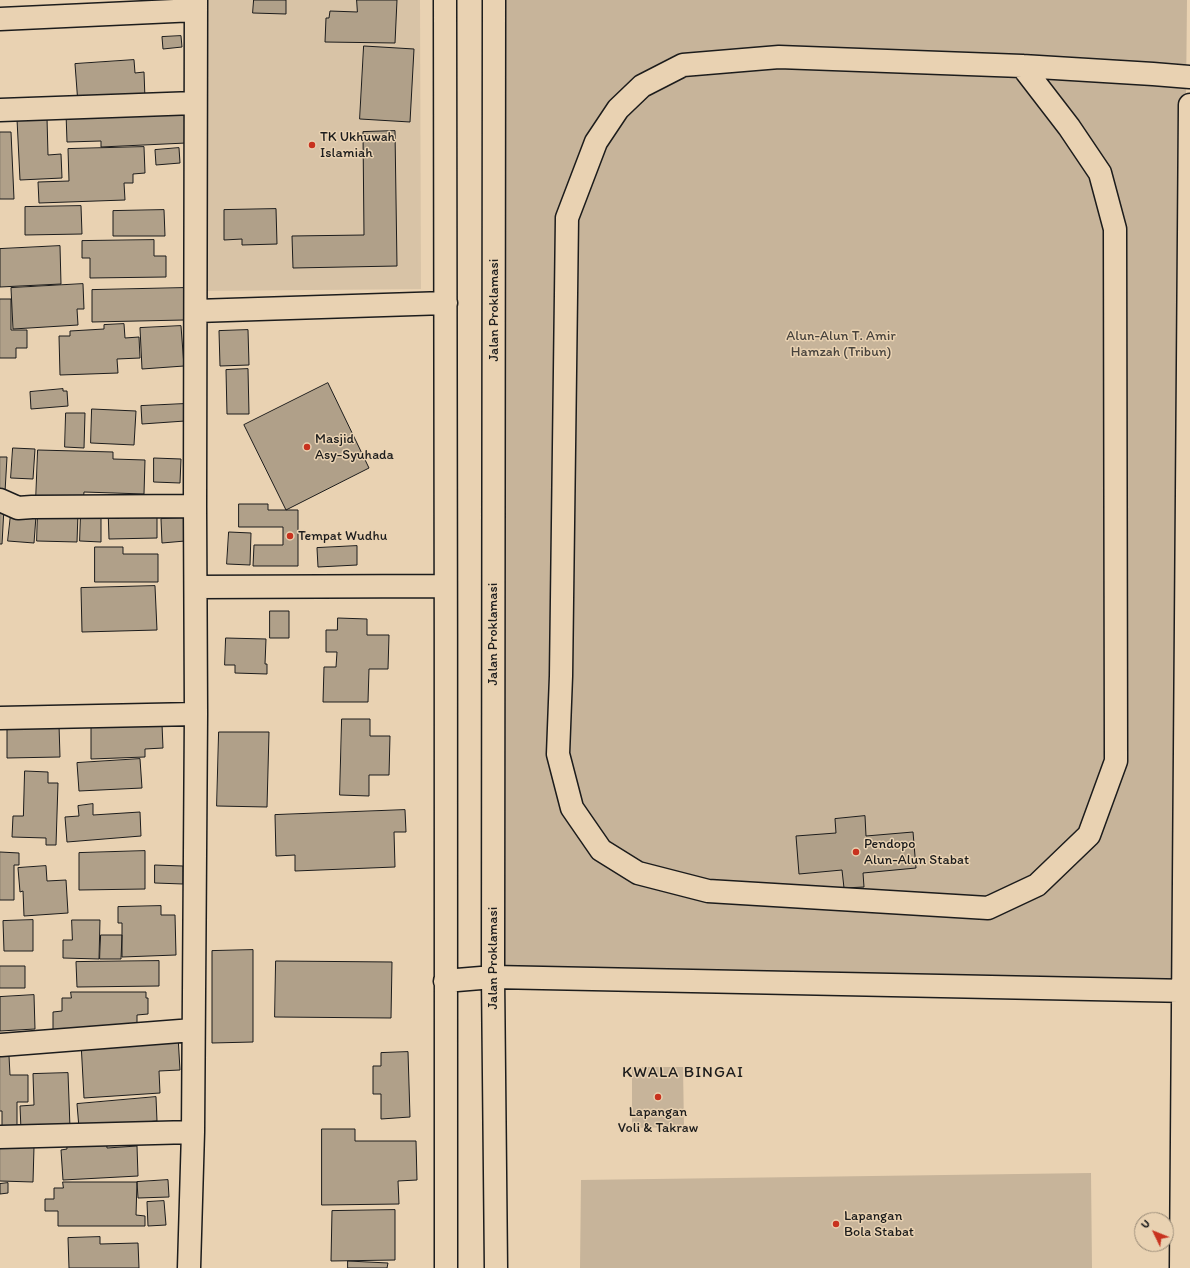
<!DOCTYPE html>
<style>
body{margin:0}
#map{position:relative;width:1190px;height:1268px;overflow:hidden;background:#e9d2b2;font-family:Itim,sans-serif}
canvas{display:block}
.north{position:absolute;left:1134px;top:1212px;width:40px;height:40px;box-sizing:border-box;background:#e9d2b2;border:1px solid #978976;border-radius:50%;rotate:313deg;font-size:11px;font-weight:700;line-height:16px;text-align:center;color:#1c1c1c}
.north::after{content:'';display:block;margin:auto;width:14px;height:18px;background:#c8321e;clip-path:polygon(50% 0,100% 100%,50% 72%,0 100%)}
</style>
<div id="map">
<canvas width="1190" height="1268"></canvas>
<div class="north">U</div>
</div>
<script>
const g = document.querySelector('canvas').getContext('2d');
g.lineJoin = 'round';
function fill(path, color) { g.fillStyle = color; g.fill(path, 'evenodd'); }
function strokePath(path, color, width, dash) { g.strokeStyle = color; g.lineWidth = width; g.lineCap = dash ? 'butt' : 'round'; g.setLineDash(dash || []); g.stroke(path); }
function label(font, color, halo, rows, align = 'center') {
  g.font = font + ' Itim,sans-serif'; g.lineWidth = 3; g.setLineDash([]); g.textBaseline = 'middle'; g.strokeStyle = halo; g.fillStyle = color; for (const [text, x, y, turn = 0] of rows) {
    g.save(); g.translate(x, y); g.rotate((+turn || 0) * Math.PI / 180); g.textAlign = isNaN(turn) ? turn : align; if (halo) g.strokeText(text, 0, 0); g.fillText(text, 0, 0); g.restore();
  }
}
fill(new Path2D(`
 M202 0H420L421 289 203 291Z`), '#d8c3a6');
fill(new Path2D(`
 M498 0H1187L1177 985 498 971Z
 M632 1067H683L684 1127 632 1128Z
 M1091 1173 1092 1268H580L581 1180Z`), '#c7b49a');
const building = new Path2D(`
 M254 0H286V14L253 13Z
 M357 0H397L395 43 325 42 326 18H329L330 11 357 12Z
 M181 36 182 47 163 49 162 37Z
 M364 46 414 49 410 122 360 119Z
 M134 60 135 73 144 72 145 99 78 104 75 64Z
 M184 108 186 143 101 147V141L67 142 66 113Z
 M47 118 48 155 61 154 62 178 20 180 17 119Z
 M395 131 397 266 293 268 292 236 364 235 363 132Z
 M0 132H11L14 199H0Z
 M144 147 145 173 133 174V183H124L125 200 39 203 38 182 69 181 68 149Z
 M179 148 180 163 156 165 155 150Z
 M81 206 82 234 25 235V207Z
 M276 209 277 244 242 245V239L224 240V210Z
 M164 210 165 236H113V211Z
 M154 240V256H166V277L90 278V258H82V241Z
 M60 246 61 284 0 287V249Z
 M83 284 84 309H77L78 325 13 329 11 288Z
 M184 288V320L92 322V290Z
 M0 299H11V330H27V348H16V358H0Z
 M124 324 125 338 139 337 140 358 117 359 118 373 60 375 59 336H70V331L104 329V325Z
 M181 326 184 366 142 369 140 328Z
 M248 330 249 365 220 366 219 331Z
 M248 369 249 414H227L226 370Z
 M328 383 369 468 286 510 244 425Z
 M63 389V391H67L68 406 31 409 30 392Z
 M184 404 185 421 142 424 141 406Z
 M92 409 136 411 134 445 91 443Z
 M66 413H85L84 448 65 447Z
 M13 448 35 449 33 479 11 478Z
 M38 450 113 452V459L145 460 144 494 84 492 83 502 36 501Z
 M0 457H7L5 492H0Z
 M154 458 181 459 180 483 154 482Z
 M239 504H268V510H298V566H253L254 545H283V527H239Z
 M157 507V538L109 539 108 508Z
 M0 508H4L2 544H0Z
 M38 511 78 513 77 542 37 541Z
 M81 513 101 514V542L80 541Z
 M11 514 36 516 34 543 8 541Z
 M184 518 185 541 162 543 161 519Z
 M229 532 251 533 250 565 227 564Z
 M357 546V565L318 567 317 548Z
 M95 547H123V554H158V582H95Z
 M155 586 157 630 82 632 81 588Z
 M270 611H289V638H270Z
 M338 618 367 619V635H389L388 669H369L368 702H323L324 667H336L337 652H326V630H337Z
 M226 638 266 639 265 664H267V674L235 673V665H225Z
 M342 719H370V736H390L389 775H369V796L340 795Z
 M162 724 163 748 145 749V757L91 759V726Z
 M59 725 60 757 7 758V726Z
 M219 732H269L267 807 217 806Z
 M140 759 142 788 79 791 77 763Z
 M25 771 48 772V783H58L56 845H46V838L12 837 13 816H23Z
 M93 804V815L140 812 141 836 67 842 65 817 79 816 78 806Z
 M405 810 406 832H394L395 867 295 871V855L276 856 275 815Z
 M865 816 866 836 913 832 916 868 863 873 864 887 844 888 842 870 799 874 796 836 836 833 835 819Z
 M145 851V889L79 890V853Z
 M0 852 19 853V865H14V900H0Z
 M155 865 183 866V884L155 883Z
 M46 866 47 881 66 880 68 913 24 916 23 891 20 892 18 868Z
 M161 906V915H175L176 955 122 957V923H118V907Z
 M33 920V951H4L3 921Z
 M72 920H100L99 959 63 958V940H72Z
 M101 935H122L121 959H100Z
 M253 950V1042L212 1043V951Z
 M159 961V986L77 987 76 962Z
 M276 961 392 962 391 1018 275 1017Z
 M0 966H25V988H0Z
 M71 992H146V998H148V1014L137 1015V1032L53 1031V1012L62 1011V998H71Z
 M34 995 35 1029 0 1031V997Z
 M178 1036 180 1070 159 1071 160 1093 84 1098 81 1042Z
 M408 1052 410 1117 381 1119V1094H373V1066H381V1053Z
 M0 1056H9L10 1075H28V1102H17V1130H2V1111H0Z
 M68 1073 70 1128 21 1130 20 1106 34 1105 33 1074Z
 M156 1097 157 1121 79 1128 77 1104Z
 M322 1129H355V1141H416L417 1180 398 1181 399 1204 322 1205Z
 M106 1136 107 1148 137 1146 138 1176 63 1180 61 1150 67 1149 66 1138Z
 M0 1147H34L33 1182 0 1181Z
 M168 1180 169 1197 138 1198 137 1182Z
 M63 1182H137L136 1215 145 1216V1226H58V1211H45V1199H54V1188H63Z
 M8 1183V1193L0 1194V1184Z
 M164 1201 166 1225 148 1226 147 1202Z
 M395 1210V1260L331 1261 332 1211Z
 M100 1237V1244L138 1243 139 1268H69L68 1238Z
 M348 1261 388 1263 387 1268H348Z`);
fill(building, '#b0a089');
strokePath(building, '#1c1c1c', 1);
const minor = new Path2D(`
 M445 0C447 423 445 845 446 1268
 M494 0 493 977 496 1268
 M0 19 196 10
 M1022 66 1069 127 1100 173 1115 229 1116 761 1089 835 1037 885 988 908 708 891 638 873 601 850 572 808 558 754 561 676 567 218 596 142 618 109 642 86 683 65 779 57 1022 66 1153 74 1190 77
 M0 110 195 103
 M196 311 446 303
 M0 500 18 508 32 507 195 506
 M196 587 445 586
 M0 718 196 714
 M445 981 493 977 1190 991
 M1 1045 193 1030
 M0 1137 193 1132
 M189 1268 193 1132 196 714 195 506 196 0
 M1181 1268 1190 105`);
strokePath(minor, '#1c1c1c', 25);
strokePath(minor, '#e9d2b2', 22);
for (const [x, y, r, color] of [
 [312,145,4,"#c8321e"],
 [307,447,4,"#c8321e"],
 [290,536,4,"#c8321e"],
 [856,852,4,"#c8321e"],
 [658,1097,4,"#c8321e"],
 [836,1224,4,"#c8321e"]
]) { const dot = new Path2D(); dot.arc(x, y, r, 0, 2 * Math.PI); g.fillStyle = color; g.fill(dot); strokePath(dot, '#e9d2b2', 1.5); }
label('14px', '#1c1c1c', '#e9d2b2', [
 ["TK Ukhuwah",320,137],
 ["Islamiah",320,153],
 ["Masjid",315,439],
 ["Asy-Syuhada",315,455],
 ["Tempat Wudhu",298,536],
 ["Pendopo",864,844],
 ["Alun-Alun Stabat",864,860],
 ["Lapangan",658,1112,"center"],
 ["Voli & Takraw",658,1128,"center"],
 ["Lapangan",844,1216],
 ["Bola Stabat",844,1232]
], 'left');
label('14px', '#1c1c1c', '#e9d2b2', [
 ["Jalan Proklamasi",494,310,-90],
 ["Jalan Proklamasi",493,634,-90],
 ["Jalan Proklamasi",493,958,-90]
]);
label('14px', '#47423c', '#e9d2b2', [
 ["Alun-Alun T. Amir",841,336],
 ["Hamzah (Tribun)",841,352]
]);
g.letterSpacing = '1px';
label('16px', '#1c1c1c', '#e9d2b2', [
 ["KWALA BINGAI",683,1073]
]);
g.letterSpacing = '0px';
</script>
